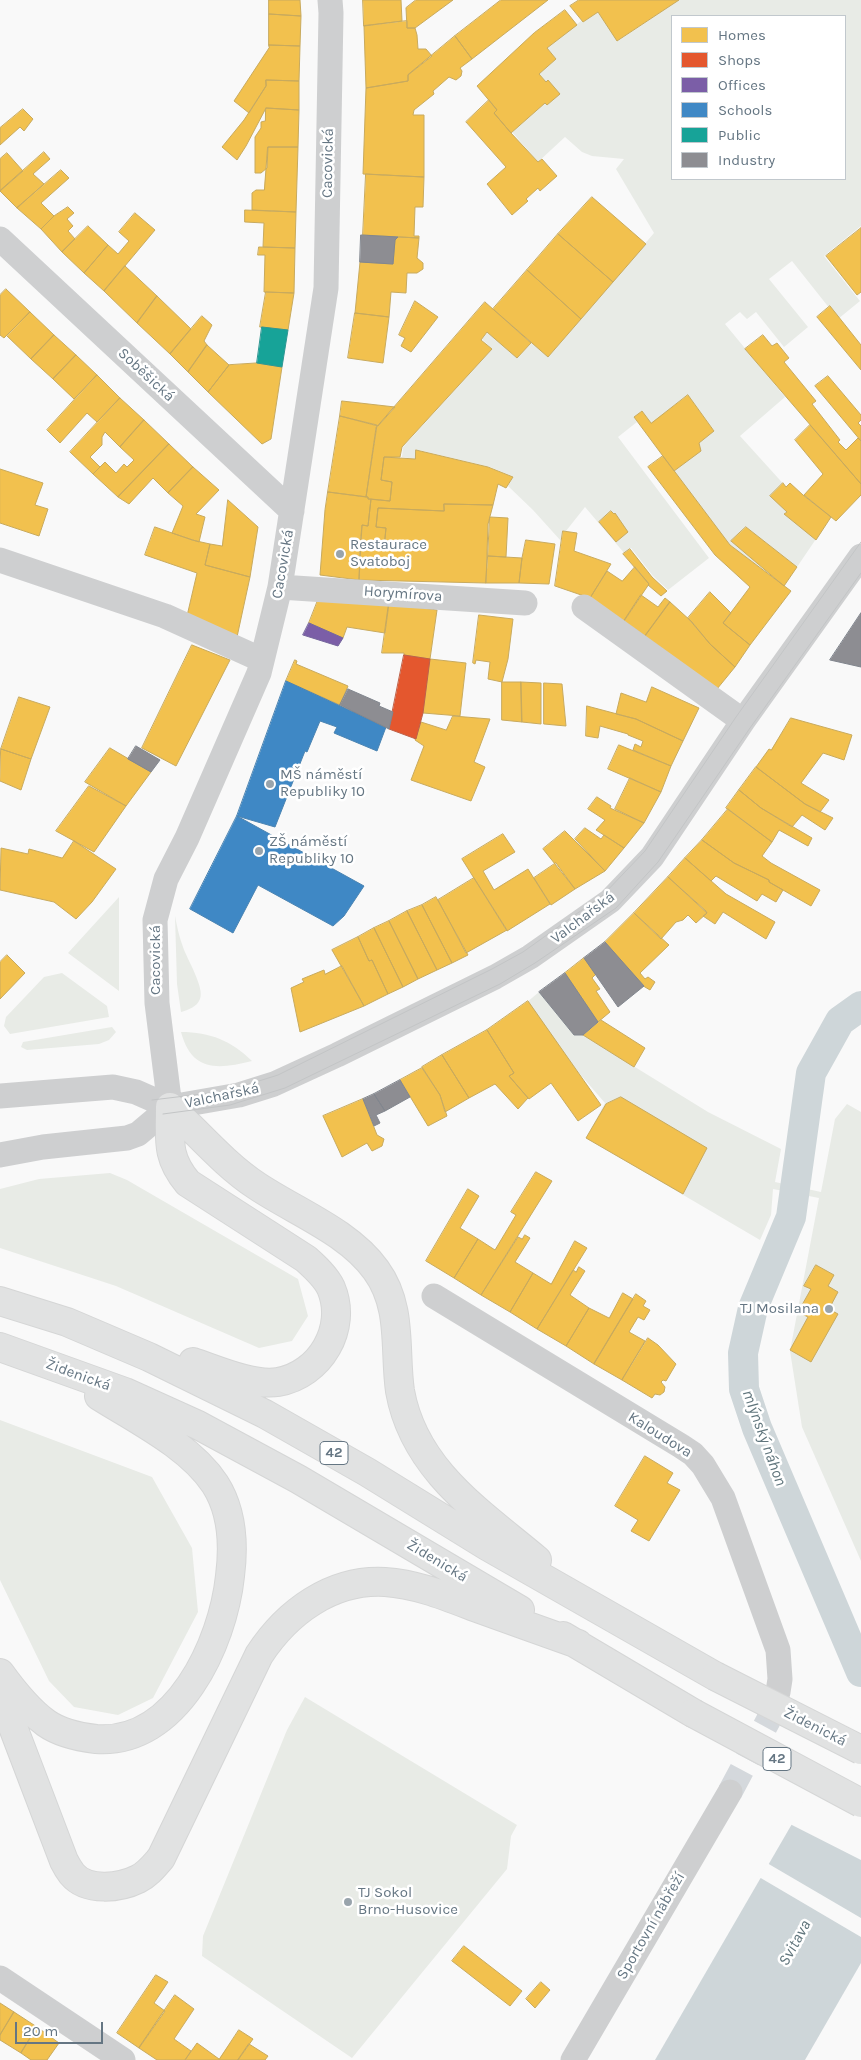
<!DOCTYPE html>
<meta charset="utf-8">
<style>
body{margin:0}
#map{position:relative;width:861px;height:2060px;overflow:hidden;background:#f9f9f9;font-family:Karla,sans-serif}
canvas{display:block}
.legend{position:absolute;left:671px;top:15px;width:175px;height:165px;box-sizing:border-box;background:#fff;border:1px solid #c1c8cd;margin:0;padding:6px 9px;list-style:none;font-size:15px;color:#657683}
.legend li{display:flex;align-items:center;gap:10px;height:25px}
.legend b{width:25px;border:1px solid #c1c8cd}
.scale{position:absolute;left:15px;top:2022px;width:88px;height:22px;box-sizing:border-box;border:2px solid #657683;border-top:0;padding-left:6px;font-size:15px;line-height:18px;white-space:nowrap;color:#657683;-webkit-text-stroke:4px #fff;paint-order:stroke}
</style>
<div id="map">
<canvas width="861" height="2060"></canvas>
<ul class="legend">
<li><b style="height:14px;background:#f2c14e"></b>Homes</li>
<li><b style="height:14px;background:#e4572e"></b>Shops</li>
<li><b style="height:14px;background:#7b5ea7"></b>Offices</li>
<li><b style="height:14px;background:#3f88c5"></b>Schools</li>
<li><b style="height:14px;background:#17a398"></b>Public</li>
<li><b style="height:14px;background:#8d8d92"></b>Industry</li>
</ul>
<div class="scale">20 m</div>
</div>
<script>
const g = document.querySelector('canvas').getContext('2d');
g.lineJoin = 'round';
function fill(path, color) { g.fillStyle = color; g.fill(path, 'evenodd'); }
function strokePath(path, color, width, dash) { g.strokeStyle = color; g.lineWidth = width; g.lineCap = dash ? 'butt' : 'round'; g.setLineDash(dash || []); g.stroke(path); }
function label(font, color, halo, rows, align = 'center') {
  g.font = font + ' Karla,sans-serif'; g.lineWidth = 5; g.setLineDash([]); g.textBaseline = 'middle'; g.strokeStyle = halo; g.fillStyle = color; for (const [text, x, y, turn = 0] of rows) {
    g.save(); g.translate(x, y); g.rotate((+turn || 0) * Math.PI / 180); g.textAlign = isNaN(turn) ? turn : align; if (halo) g.strokeText(text, 0, 0); g.fillText(text, 0, 0); g.restore();
  }
}
fill(new Path2D(`
 M679 0H861V226L824 256 860 301 838 319 792 261 769 279 808 327 784 347 756 312 747 319 740 312 725 324 785 397 740 436 798 500 785 513 816 539 797 567 746 527 732 541 783 585 730 545 674 471 699 443 714 430 688 395 651 423 641 411 634 417 637 422 618 437 709 558 668 590 653 576 631 548 625 554 585 507 566 531 563 532 561 541 533 510 508 486 513 477 512 476 490 467 418 450 415 459 402 457 403 447 492 349 482 339 488 332 517 358 532 343 548 357 654 233 616 169 624 159 592 156 582 152 565 137 538 162 512 132 545 103 547 105 559 94 548 80 546 82 539 74 556 59 547 48 581 21 583 22 598 12 618 41ZM672 16H845V179H672Z
 M119 897V991L68 953Z
 M175 916C177 926 179 937 183 947 187 959 205 988 200 999 197 1007 188 1010 181 1012L177 984Z
 M62 973 107 1006 109 1017 10 1034 4 1026 6 1017 44 977Z
 M539 992 574 1035H583L708 1112 781 1149 775 1182 821 1192 835 1119 847 1104 861 1112V1561L802 1427 790 1351 819 1198 773 1189 771 1215 760 1240 586 1138 605 1103 579 1073 526 1003Z
 M112 1027 116 1032 109 1040 99 1044 27 1050 21 1047 23 1042Z
 M181 1032C210 1032 232 1041 252 1061 219 1069 192 1073 181 1032Z
 M110 1173 127 1180 298 1279 308 1316 292 1341 259 1348 116 1286 0 1248V1189L39 1179Z
 M0 1420 152 1477 192 1548 198 1612 153 1698 118 1715 74 1707 49 1681 0 1580Z
 M305 1697 517 1825 511 1836 507 1869 352 2058 202 1956 203 1936 287 1730Z`), '#e8ebe6');
fill(new Path2D(`
 M861 1705V1963L805 2060H655Z`), '#ced6d9');
fill(new Path2D(`
 M861 1702V1860L790 1824 851 1716Z
 M767 1863 861 1918V1937L759 1877Z`), '#f9f9f9');
const homes = new Path2D(`
 M269 0H300L301 16 269 14Z
 M363 0H401L402 21 364 26Z
 M416 0H453L415 28H407L406 8Z
 M501 0H548L472 59 455 36Z
 M579 0H679L617 41 598 12 583 22 570 6Z
 M565 10 577 25 547 48 556 59 539 74 546 82 548 80 560 94 547 105 545 103 511 133 494 113 497 110 477 86 534 33Z
 M269 14 301 16 300 46 269 45Z
 M407 21V28H415L417 35 418 49H426L432 56 408 75V81L366 88 364 26Z
 M455 36 472 59 460 68 462 71 461 76 456 80 449 77 433 91 434 94 414 110 413 115H424V177L363 174 366 88 408 81V75Z
 M269 45 300 46 299 81 266 80V86L249 113 234 101 269 48Z
 M266 80 299 81V110L266 108 246 146 237 160 222 147 244 120 266 86Z
 M489 100 497 110 494 113 511 133 538 162 542 159 557 176 540 191 538 188 526 199 528 201 512 215 487 184 506 167 466 122Z
 M266 108 299 110 298 147H268L267 168 261 173H255V137L261 128V122L265 121Z
 M23 109 33 119 24 131 20 127 0 145V128Z
 M268 147H298L296 212 252 210V193L256 190H264Z
 M44 152 50 159 33 174 44 184 17 208 0 191Z
 M7 153 23 171 0 191V159Z
 M61 170 69 178 41 203 54 216 41 229 17 208Z
 M366 174 424 177 423 207H415L414 236H419V238L363 235Z
 M592 197 646 244 613 282 558 234Z
 M68 207 74 213 67 219 73 226 68 231 75 239 62 252 41 229 54 216Z
 M245 210 296 212 295 248 263 247 264 223 245 222Z
 M135 213 155 230 104 291 84 273 108 245 118 254 129 241 119 232Z
 M88 226 108 245 84 273 62 252Z
 M861 228V292L857 295 826 256Z
 M558 234 613 282 581 319 527 270Z
 M398 237 419 238 417 258 423 263V269L417 273H407L406 293 391 292 389 317 355 313 360 262 393 264 395 240Z
 M259 247 295 248 294 293 264 292 265 255H258Z
 M125 266 157 296 137 323 104 291Z
 M527 270 581 319 548 357 493 309Z
 M6 289 30 312 4 338 0 335V295Z
 M266 292 294 293 288 330 260 327Z
 M157 296 191 329 170 354 137 323Z
 M415 301 438 317 411 352 401 346 405 338 399 335Z
 M485 302 531 343 517 358 487 332 481 340 492 349 402 447 400 457H384L381 480 392 482 390 501 368 499V497H366L376 428Z
 M830 306 861 345V370L817 317Z
 M30 312 54 335 31 359 7 336Z
 M355 313 389 317 383 363 348 358Z
 M202 316 212 325 204 341 207 345 188 372 170 354Z
 M54 335 76 355 53 379 31 359Z
 M763 335 772 346 777 343 789 358 784 362 816 401 812 404 840 440 838 442 846 450 858 438 861 441V484L745 349Z
 M207 345 229 365 208 392 188 372Z
 M76 355 97 375 74 399 53 379Z
 M257 363 282 367 271 439 262 444 208 392 229 365Z
 M97 375 120 398 97 422 87 413 60 443 47 430Z
 M828 376 861 415V420L858 423 861 426V441L815 386Z
 M688 395 714 431 699 443 701 451 674 471 634 417 642 411 651 423Z
 M120 398 144 420 120 447 105 432 102 437V445L90 457 100 467 93 474 70 452Z
 M342 401 395 407 378 426 340 416Z
 M340 416 377 425 366 497 328 492Z
 M144 420 169 444 118 497 93 474 105 462 116 473 124 464 127 467 134 460 120 447Z
 M810 425 861 484V495L836 521 804 495 823 474 795 440Z
 M169 444 193 467 168 493 153 478 129 504 118 497Z
 M416 450 488 467 513 477 506 488 498 484 493 505 444 504V511L378 508 376 527 386 528 384 548 360 546 362 525 368 526 371 499 390 501 392 482 381 480 384 457 415 459Z
 M663 456 730 545 791 591 750 645 723 623 750 587 715 555 648 467Z
 M193 467 219 490 196 514 205 517 199 542 172 533 183 506 168 493Z
 M0 469 43 483 35 505 48 509 39 536 0 523Z
 M783 483 786 487 790 483 803 495 831 517 816 540 784 514 787 512 770 496Z
 M328 492 368 497V499H371L368 526 362 525 359 580 320 575 325 510Z
 M228 500 258 527 250 577 205 565 210 544 222 546Z
 M444 504 493 505 488 524 486 583 359 580 360 546 384 548 386 528 376 527 378 508 444 511Z
 M611 511 614 514 615 513 628 532 616 542 599 522Z
 M490 517 508 518 506 557 488 556Z
 M155 527 192 540 210 544 205 565 250 577 237 637 187 616 197 573 145 555Z
 M746 527 797 567 784 586 731 541Z
 M563 531 577 533 574 551 611 564 590 598 555 586Z
 M526 540 555 544 549 584 519 583 522 558Z
 M630 549 652 577 667 591 661 596 648 585 649 584 623 554Z
 M488 556 522 558 519 583H486Z
 M635 567 649 584 624 621 590 598 607 571 622 581Z
 M710 592 731 613 723 623 750 645 735 667 710 644 688 618Z
 M320 595 389 603 385 633 347 627 343 638 309 623Z
 M641 595 658 607 665 598 670 602 645 636 624 621Z
 M670 602 692 622 710 644 735 667 717 689 645 636Z
 M389 603 437 610 430 659 404 655V653H382Z
 M479 615 513 619 508 659 502 682 488 679 490 662 476 660 475 664 473 663Z
 M192 645 230 660 176 766 142 748Z
 M430 659 466 663 460 716 423 713Z
 M295 660 297 661 296 664 348 686 340 705 286 681Z
 M502 682H521L522 722 502 720Z
 M521 682 541 683V724L522 722Z
 M544 683 562 684 566 726 544 724Z
 M652 687 699 708 683 741 636 719 616 714 621 693 646 702Z
 M19 697 50 707 31 759 1 749Z
 M587 706 636 719 683 741 671 766 633 750 635 744 641 747 643 741 628 735V734L600 726 598 738 586 736Z
 M453 716 490 719 474 762 485 767 471 801 411 780 424 746 415 740 421 722 446 730Z
 M791 718 852 735 844 760 823 753 801 783 829 800 820 812 805 804 756 767 769 749 771 750Z
 M619 745 671 766 661 792 608 769Z
 M110 748 151 772 126 806 85 782Z
 M1 749 31 759 21 790 0 781Z
 M756 767 805 804 833 818 825 830 802 815 792 827 761 808 739 790Z
 M630 778 661 792 644 823 615 809Z
 M89 786 126 806 94 852 56 831Z
 M739 790 761 808 812 838 808 846 779 830 772 842 726 808Z
 M597 797 611 806 610 808 644 823 624 848 596 830 605 820 588 809Z
 M728 809 772 842 762 856 771 863 820 890 811 906 769 882V880L734 863 702 840Z
 M585 828 601 839 604 835 624 848 605 871 575 839Z
 M565 831 605 871 575 889 543 849Z
 M503 834 515 852 483 871 494 890 528 869 550 904 507 931 462 859Z
 M702 840 734 863 769 880V882L783 890 776 902 762 894 757 901 716 876 711 881 685 858Z
 M74 841 116 869 92 902 76 919 54 902 0 890 1 848 28 854 29 849 62 858Z
 M685 858 726 894 775 922 766 939 723 912 715 924 703 916 707 913 706 911 668 877Z
 M556 863 575 889 551 905 534 878Z
 M668 877 707 913 696 923 688 915 683 920 676 922 661 939 634 913Z
 M474 878 507 930 466 953 438 900Z
 M436 897 468 955 452 963 422 905Z
 M422 905 452 963 437 970 407 911Z
 M407 911 437 970 418 979 389 921Z
 M634 913 669 945 640 973 645 979 648 977 655 982 650 990 640 984 605 942Z
 M389 921 418 979 403 987 374 928Z
 M374 928 403 987 388 994 372 960 369 961 358 937Z
 M358 937 369 961 372 960 388 994 364 1006 332 950Z
 M7 955 25 973 0 999V962Z
 M584 958 596 974 592 978 600 989 596 991 610 1012 598 1022 565 973Z
 M342 966 364 1006 300 1032 291 988 304 982 302 979 324 970 325 974Z
 M528 1001 601 1105 578 1121 551 1083 529 1099 509 1076 514 1073 487 1030Z
 M601 1020 645 1048 634 1067 583 1035Z
 M487 1030 514 1073 509 1076 528 1098 518 1109 495 1084 469 1098 442 1055Z
 M442 1055 469 1098 445 1112 440 1095 422 1067Z
 M422 1068 440 1095 447 1116 428 1126 400 1080Z
 M621 1097 707 1148 683 1194 586 1138 606 1104Z
 M363 1099 377 1135 384 1139 382 1146 372 1151 367 1143 342 1157 323 1116Z
 M536 1172 552 1181 481 1295 454 1278 478 1239 495 1250 516 1215 511 1212Z
 M468 1189 479 1196 460 1228 478 1239 454 1278 426 1261Z
 M525 1235 530 1238 515 1262 533 1273 510 1312 481 1295 518 1237 522 1239Z
 M575 1241 587 1248 537 1329 510 1312 533 1273 551 1284Z
 M816 1265 834 1275 828 1286 838 1292 829 1309 838 1314 811 1362 790 1350 808 1317 798 1312 811 1289 804 1286Z
 M579 1267 585 1271 570 1295 589 1308 566 1346 537 1329 573 1270 576 1272Z
 M623 1293 633 1299 594 1364 566 1346 589 1308 609 1318Z
 M636 1294 646 1301 643 1306 650 1310 644 1320 638 1317 629 1332 645 1341 622 1380 594 1364Z
 M648 1338 658 1345 676 1364 666 1381 663 1380 661 1382 665 1387 664 1392 660 1395 655 1394 652 1398 622 1380Z
 M645 1456 673 1473 667 1483 680 1490 649 1541 631 1531 638 1520 615 1506Z
 M464 1946 522 1991 510 2006 452 1961Z
 M156 1975 168 1982 154 2003 165 2011 139 2048 117 2033Z
 M541 1982 550 1990 535 2008 526 1999Z
 M175 1995 194 2009 174 2039 191 2051 185 2060H157L139 2048Z
 M0 2003 14 2012 0 2035Z
 M14 2012 37 2027 21 2053 0 2040V2035Z
 M37 2027 59 2043 47 2060H31L21 2053Z
 M239 2030 253 2039 238 2060H185L197 2043 219 2059Z
 M249 2044 268 2056 265 2060H238Z`);
fill(homes, '#f2c14e');
strokePath(homes, '#c8aa5e', 1);
const shops = new Path2D(`
 M404 655 430 659 423 713 416 739 389 729Z`);
fill(shops, '#e4572e');
strokePath(shops, '#be6048', 1);
const offices = new Path2D(`
 M309 623 343 638 338 646 303 635Z`);
fill(offices, '#7b5ea7');
strokePath(offices, '#74659c', 1);
const schools = new Path2D(`
 M286 681 386 727 377 751 334 733 337 727 320 721 307 752 305 751 275 827 237 816Z
 M237 816 364 886 344 916 333 926 258 885 233 933 190 909Z`);
fill(schools, '#3f88c5');
strokePath(schools, '#4a83b1', 1);
const public = new Path2D(`
 M262 327 288 330 282 367 257 363Z`);
fill(public, '#17a398');
strokePath(public, '#2e9692', 1);
const industry = new Path2D(`
 M361 235 398 237 395 240 393 264 360 262Z
 M861 613V667L830 660Z
 M348 689 380 703 379 706 393 712 389 729 340 705Z
 M136 746 160 760 151 772 128 759Z
 M605 942 644 986 618 1007 584 958Z
 M565 973 598 1022 583 1035H574L539 992Z
 M400 1080 410 1097 385 1111 374 1094Z
 M374 1094 385 1111 376 1115 380 1123 374 1126 363 1099Z`);
fill(industry, '#8d8d92');
strokePath(industry, '#81868e', 1);
strokePath(new Path2D(`
 M861 1006 840 1021 811 1073 791 1217 753 1308 743 1353 744 1389 757 1428 861 1672`), '#ced6d9', 30);
strokePath(new Path2D(`
 M730 1792 768 1721 778 1692`), '#d4d8dc', 25, [25, 12]);
const highway = new Path2D(`
 M170 1107C198 1133 225 1165 257 1186 296 1212 349 1232 376 1270 403 1307 394 1350 400 1391 414 1470 480 1512 537 1560
 M170 1107C170 1140 166 1157 188 1183L306 1259C315 1267 326 1277 331 1288 348 1328 320 1375 278 1382 253 1386 217 1370 193 1362
 M0 1301 67 1322 149 1357 265 1414 367 1472 487 1546 715 1676
 M0 1347 125 1392 198 1425 298 1479 520 1610
 M563 1636 693 1713
 M0 1673C13 1691 28 1710 46 1723 60 1733 79 1737 96 1739 177 1745 223 1643 230 1576 234 1545 233 1512 215 1484 190 1446 137 1420 99 1396
 M0 1693 64 1861C66 1865 69 1870 72 1874 87 1892 120 1888 138 1879 148 1874 154 1866 161 1858L259 1655C287 1612 332 1579 385 1582 417 1584 448 1597 477 1608 511 1620 544 1632 578 1644`);
strokePath(highway, '#d5d6d6', 30);
strokePath(new Path2D(`
 M0 239 292 511
 M0 560 165 616 262 660
 M280 587 525 603
 M584 607 743 721
 M0 1096 113 1087 136 1092 170 1107
 M170 1107 157 1003 155 920 166 879 187 838 259 673 280 587 326 288 331 13 330 0
 M170 1107 239 1095 274 1084 337 1055 495 977 530 957 610 901 652 857 743 721 861 556
 M0 1155 43 1147 127 1138 138 1134 170 1107
 M434 1296 681 1446 693 1454 703 1465 723 1498 778 1650 780 1679 778 1692
 M0 1978 123 2060
 M573 2060 730 1792`), '#cecfd0', 25);
strokePath(highway, '#e1e2e2', 28);
strokePath(new Path2D(`
 M152 1100 227 1091 278 1075 492 969 523 952 603 895 645 851 736 717 861 542
 M163 1114 230 1105 285 1088 500 984 535 963 616 908 658 862 750 728 861 573`), '#c3c5c6', 1);
const highwayBridge = new Path2D(`
 M715 1676 861 1750
 M693 1713 861 1803`);
strokePath(highwayBridge, '#d5d6d6', 30, []);
strokePath(highwayBridge, '#e1e2e2', 28);
for (const [x, y, r, color] of [
 [340,554,5,"#99a4ac"],
 [270,784,5,"#99a4ac"],
 [259,851,5,"#99a4ac"],
 [829,1309,5,"#99a4ac"],
 [348,1902,5,"#99a4ac"]
]) { const dot = new Path2D(); dot.arc(x, y, r, 0, 2 * Math.PI); g.fillStyle = color; g.fill(dot); strokePath(dot, '#fff', 2); }
for (const [x, y, w] of [
 [334,1453,28],
 [777,1759,28]
]) { const box = new Path2D(); box.roundRect(x - w / 2, y - 11.5, w, 23, 4); g.fillStyle = '#fff'; g.fill(box); strokePath(box, '#657683', 1); }
label('bold 14px', '#657683', null, [
 ["42",334,1453],
 ["42",777,1759]
]);
label('15px', '#657683', '#fff', [
 ["Cacovická",328,163,-89],
 ["Soběšická",146,375,43],
 ["Cacovická",283,564,-80],
 ["Horymírova",403,594,4],
 ["Valchařská",583,918,-37],
 ["Cacovická",156,960,-90],
 ["Valchařská",222,1096,-12],
 ["Židenická",78,1375,20],
 ["Kaloudova",660,1435,32],
 ["Židenická",437,1561,31],
 ["Židenická",815,1727,27],
 ["Sportovní nábřeží",651,1926,-60]
]);
label('15px', '#657683', '#fff', [
 ["Restaurace",350,545],
 ["Svatoboj",350,562],
 ["MŠ náměstí",280,775],
 ["Republiky 10",280,792],
 ["ZŠ náměstí",269,842],
 ["Republiky 10",269,859],
 ["TJ Mosilana",819,1309,"right"],
 ["TJ Sokol",358,1893],
 ["Brno-Husovice",358,1910]
], 'left');
label('italic 16px', '#60757c', '#fff', [
 ["mlýnský náhon",764,1438,70],
 ["Svitava",795,1943,-61]
]);
</script>
